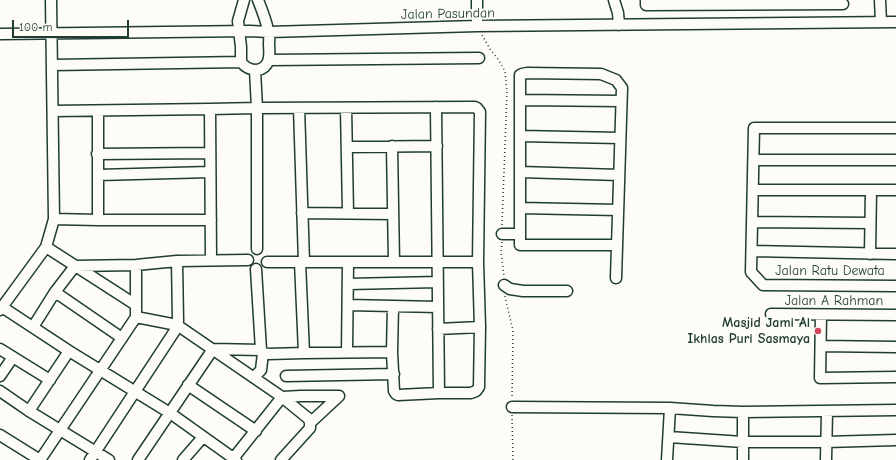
<!DOCTYPE html>
<style>
body{margin:0}
#map{position:relative;width:896px;height:460px;overflow:hidden;background:#fdfcf7;font-family:"Comic Neue",sans-serif}
canvas{display:block}
.scale{position:absolute;left:12px;top:20px;width:117px;height:18px;box-sizing:border-box;border:2px solid #1f3d34;border-top:0;padding-left:5px;font-size:12px;line-height:14px;white-space:nowrap;color:#1f3d34;-webkit-text-stroke:3px #fdfcf7;paint-order:stroke}
</style>
<div id="map">
<canvas width="896" height="460"></canvas>
<div class="scale">100 m</div>
</div>
<script>
const g = document.querySelector('canvas').getContext('2d');
g.lineJoin = 'round';
function strokePath(path, color, width, dash) { g.strokeStyle = color; g.lineWidth = width; g.lineCap = dash ? 'butt' : 'round'; g.setLineDash(dash || []); g.stroke(path); }
function label(font, color, halo, rows, align = 'center') {
  g.font = font + ' "Comic Neue",sans-serif'; g.lineWidth = 4; g.setLineDash([]); g.textBaseline = 'middle'; g.strokeStyle = halo; g.fillStyle = color; for (const [text, x, y, turn = 0] of rows) {
    g.save(); g.translate(x, y); g.rotate((+turn || 0) * Math.PI / 180); g.textAlign = isNaN(turn) ? turn : align; if (halo) g.strokeText(text, 0, 0); g.fillText(text, 0, 0); g.restore();
  }
}
const minor = new Path2D(`
 M244 0 238 21 241 47V62C245 67 249 70 257 70 270 68 270 56 269 45 269 40 270 35 268 30 266 20 262 10 258 0
 M477 0V26
 M614 0 618 13 619 25
 M646 0V5L843 4
 M880 0 881 22
 M0 34 250 31 269 32 477 26 896 22
 M269 60 479 58
 M53 65 241 62
 M255 70 257 108V249
 M520 100 621 101
 M436 107 439 393
 M299 108 304 262
 M346 108 348 213
 M210 109 211 260
 M53 111 210 109 257 108 475 107 477 108 480 112 478 262 480 327 479 387 476 391 471 393H439L398 395 396 394 394 391 392 352 393 306
 M896 128H754L751 272 763 285 896 286
 M520 136 620 138
 M392 146 394 262
 M347 147 437 146
 M97 154 210 153
 M754 160H896
 M520 172 619 175
 M98 175 210 172
 M753 190H896
 M520 208 618 210
 M302 213 393 214
 M54 219 98 220H211
 M98 220V111
 M752 222 870 223
 M502 234H520
 M46 247 136 305
 M752 251 896 254
 M870 254 871 190
 M267 262H478
 M300 262 304 353
 M256 269 261 350 263 353 268 354 304 353 392 352
 M616 278 622 88 616 80 601 74 527 73 522 74 520 75V245H617
 M348 284 438 282
 M504 285 510 289 523 291H567
 M55 292 122 338
 M348 305 438 307
 M2 307 69 351 170 413 236 460
 M0 310 46 247 54 219 51 0
 M771 314 896 315
 M821 315 820 378 896 377
 M136 317 177 325 282 397 309 419 310 423
 M33 327 55 292 75 266 136 265 177 261 248 260
 M438 329 480 327
 M821 346 896 347
 M0 349 50 380
 M347 352 348 262
 M0 376 13 357
 M286 376 394 374
 M254 377 261 370 263 353
 M188 385 256 431
 M0 391 29 411 109 460
 M512 407 670 408 713 411 743 412 896 410
 M29 411 69 351
 M0 435 40 460
 M669 437 743 442H826L896 440
 M40 460 136 317V265
 M90 460 176 329 178 321 177 261
 M138 460 213 349 261 350
 M183 460 203 437
 M232 460 282 397 301 396H339
 M281 460 310 428V423L339 396
 M667 460 670 408
 M743 460V412
 M826 460 827 411`);
strokePath(minor, '#1f3d34', 13);
strokePath(new Path2D(`
 M482 35 490 49 498 59 505 71 507 92 502 225
 M502 242 501 252 504 276
 M505 296 513 331 512 398
 M512 415 513 460`), '#1f3d34', 1.5, [1, 3]);
strokePath(minor, '#fdfcf7', 10);
for (const [x, y, r, color] of [
 [818,331,4,"#d1495b"]
]) { const dot = new Path2D(); dot.arc(x, y, r, 0, 2 * Math.PI); g.fillStyle = color; g.fill(dot); strokePath(dot, '#fdfcf7', 1.5); }
label('14px', '#1f3d34', '#fdfcf7', [
 ["Jalan Pasundan",448,14,-1],
 ["Jalan Ratu Dewata",830,271],
 ["Jalan A Rahman",834,301]
]);
label('bold 14px', '#1f3d34', '#fdfcf7', [
 ["Masjid Jami Al",810,323],
 ["Ikhlas Puri Sasmaya",810,339]
], 'right');
</script>
